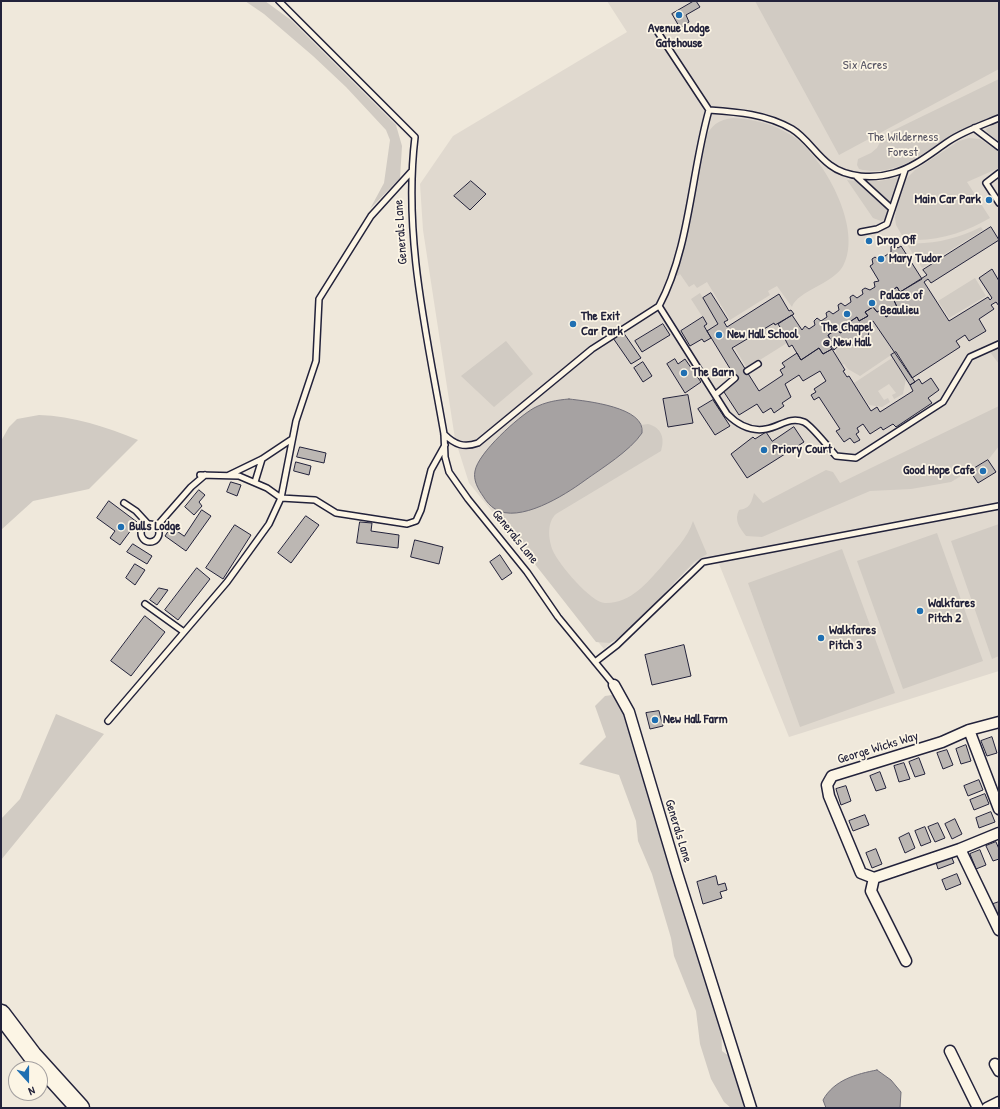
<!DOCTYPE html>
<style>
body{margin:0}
#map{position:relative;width:1000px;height:1109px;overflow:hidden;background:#efe8db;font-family:"Patrick Hand",sans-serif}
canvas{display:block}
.frame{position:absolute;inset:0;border:2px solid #22223b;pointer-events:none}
.north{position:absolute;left:8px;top:1061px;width:40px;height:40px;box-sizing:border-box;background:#fcf5e5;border:1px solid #a5a1a1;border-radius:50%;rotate:159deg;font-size:11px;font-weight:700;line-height:16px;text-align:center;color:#22223b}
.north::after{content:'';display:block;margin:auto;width:14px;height:18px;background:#1f6fb2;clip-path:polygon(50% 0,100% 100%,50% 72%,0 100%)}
</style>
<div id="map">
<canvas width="1000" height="1109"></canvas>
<div class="frame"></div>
<div class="north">N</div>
</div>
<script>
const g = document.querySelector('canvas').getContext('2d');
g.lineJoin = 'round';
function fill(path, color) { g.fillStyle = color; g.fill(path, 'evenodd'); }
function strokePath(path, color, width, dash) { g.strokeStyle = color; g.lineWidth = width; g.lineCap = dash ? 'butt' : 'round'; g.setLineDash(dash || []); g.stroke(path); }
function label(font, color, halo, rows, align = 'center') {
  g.font = font + ' "Patrick Hand",sans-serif'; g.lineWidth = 3.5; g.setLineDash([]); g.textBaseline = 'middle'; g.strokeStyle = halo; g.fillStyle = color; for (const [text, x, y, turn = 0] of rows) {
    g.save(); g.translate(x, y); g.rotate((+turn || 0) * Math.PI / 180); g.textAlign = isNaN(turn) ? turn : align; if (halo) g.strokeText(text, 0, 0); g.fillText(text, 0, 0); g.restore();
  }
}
fill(new Path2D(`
 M607 1H999V671L789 737 719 564 695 563 604 649 469 483 455 439 423 230 420 184 453 136 627 32Z`), '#e0d9cf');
fill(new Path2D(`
 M245 1H265L291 20 396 125 402 146 400 178 370 209 384 183 390 140 386 130 346 87 313 56 264 14Z
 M755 1H999V69L839 155Z
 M999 79V114C981 120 962 129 946 139 920 156 892 178 859 169L857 165 858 159 871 153 877 148 882 138 892 131Z
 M733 118C754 119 773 124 791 135 823 155 864 229 843 266 833 284 797 291 792 307L777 286 768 291 770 295 730 320 707 282 697 288 694 284 689 287 680 274 677 276 676 273 688 229 705 139C710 126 719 119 733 118Z
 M999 122V142L987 132 986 129Z
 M969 138 980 139 999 152V168L967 182 990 218C965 233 933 243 904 239L896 225 895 218 897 203 905 180 915 170 959 141Z
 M899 177 891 204 866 181H880Z
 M847 180 858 181 889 209 884 220 881 221 873 218Z
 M981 227 983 230 922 268 906 243C932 245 957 239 981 227Z
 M975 278 986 296 949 318 938 301Z
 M700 293 718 324 707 331 704 326 707 324 691 299Z
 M873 321 894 353 860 376 848 369 844 364 842 365 836 355V349L843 342 856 346 868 338 870 323Z
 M774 323 775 325 778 324 787 338 785 340 787 343 747 368 734 347Z
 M506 341 533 374 494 407 461 376Z
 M999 347V364L990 352Z
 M892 358 906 379 903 394 894 399 892 395 896 393 889 384 878 391 884 400 888 398 890 402 882 407 869 405 854 383Z
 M999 406V446L988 460 951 482 911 489 870 491 762 537 746 536C739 527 734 520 739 510 750 508 751 504 754 493L763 503 826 470 833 472 840 483Z
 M39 415C73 416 107 427 138 440L89 489 33 501 1 530V441L9 427 17 419Z
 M648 424C662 428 665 438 661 451L556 514C547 522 548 539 553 551 558 563 591 603 605 603 630 604 647 583 662 566 673 552 688 538 693 521L707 554 694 562 637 622 617 639 610 643 596 642 498 517 495 509 504 512 541 506 562 495 593 475 634 443 643 429 641 425Z
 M999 524V656L992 659 951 541Z
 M937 533 983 661 903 689 857 561Z
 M842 549 895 693 800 727 748 583Z
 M612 695 623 710 640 764 666 855 688 919 721 1021 722 1051 736 1061 745 1104 742 1108H731L724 1102 711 1079 700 1044 696 1011 674 956 671 938 652 874 638 841 636 821 619 775 579 764 606 737 595 706 605 696Z
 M56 714 104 734 1 860V819L20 799Z`), '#d1cbc3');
const water = new Path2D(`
 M569 399C586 401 646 407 642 433 630 451 602 468 584 481 565 495 519 524 495 509 490 506 486 501 483 496 478 489 473 480 475 471 478 453 518 417 534 408 545 402 557 400 569 399Z
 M877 1070 891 1080 901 1092 900 1108H826L823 1100C834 1080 856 1074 877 1070Z`);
fill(water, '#a6a2a2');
strokePath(water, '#716f79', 1);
const building = new Path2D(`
 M694 1H696L700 7 686 15 689 22 680 28 672 14Z
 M471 181 486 194 470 210 454 196Z
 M991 227 999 240 931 283 928 279 924 282 949 321 988 297 990 300 992 298 979 278 992 269 999 281V306L996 302 991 305 994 309 979 319 986 331 969 341 965 335 956 341 960 347 912 378 873 321 870 323 868 338 856 346 843 342 834 350 829 343 831 341 828 335 837 329 840 333 847 329 845 325 857 317 859 321 868 316 865 312 873 307 877 312 881 310 886 317 898 309 890 292 897 287 900 292 927 275 923 270Z
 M894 245 898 248 901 246 922 279 900 292 897 287 890 292 898 309 886 317 881 310 877 312 873 307 865 312 868 316 859 321 857 317 845 325 847 329 840 333 837 329 828 335 831 341 828 343 832 349 823 354 819 348 801 360 792 345 789 347 785 339 787 338 778 324 792 315 802 330 805 326 809 329 815 325 814 321 817 318 821 321 827 317 826 313 829 311 833 314 839 310 838 305 841 303 845 306 851 302 850 297 853 295 857 298 863 294 862 290 865 288 870 290 875 287 874 282 879 281 870 266 873 264 872 259 875 257 879 260 891 252V247Z
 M711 293 728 320 724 322 727 327 779 294 789 311 791 310 794 314 775 325 774 323 732 348 759 391 783 375 780 370 785 367 782 363 797 353 801 360 819 348 823 354 832 349 845 370 843 371 847 377 849 376 871 411 877 407 880 412 913 391 910 385 919 379 922 384 931 378 939 390 928 398 932 403 896 427 893 424 883 430 881 427 870 434 863 424 857 428 859 432 856 434 860 440 854 443 850 438 844 442 836 431 840 429 819 397 814 400 811 395 816 392 814 389 826 381 820 371 803 381 799 375 785 384 791 397 782 403 784 406 774 413 771 408 763 413 757 404 739 415 722 389 737 380 707 331 718 324 703 298Z
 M703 317 707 324 704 326 711 338 704 342 702 339 690 346 681 331Z
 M663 324 670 335 642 352 635 341Z
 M623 332 641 358 631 364 613 338Z
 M896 352 915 382 910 385 891 355Z
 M675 359 678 364 685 359 701 382 685 393 667 364Z
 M643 362 652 376 643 382 634 368Z
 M688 395 693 423 668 427 663 399Z
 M713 400 730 426 715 435 698 409Z
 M794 427 804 442 747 478 731 454 753 437 755 439 766 432 772 441Z
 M300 447 326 453 324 463 297 457Z
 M988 460 996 472 978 483 970 471Z
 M296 462 311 466 309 475 294 471Z
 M231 482 241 485 237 496 227 492Z
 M199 490 205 495 199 502 202 506 194 515 185 507Z
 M109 501 137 522 120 545 110 538 115 531 97 518Z
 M202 510 211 516 186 551 165 536 171 527 184 536Z
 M306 516 319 525 291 563 278 553Z
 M360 522 372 523 371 531 399 535 398 548 357 543Z
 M235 525 251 535 223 579 206 568Z
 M415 540 443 547 439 564 411 557Z
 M133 544 152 556 147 564 127 552Z
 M500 555 512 573 502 580 490 562Z
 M135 564 145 570 135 585 126 578Z
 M197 568 210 579 178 620 165 610Z
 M159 588 168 590 157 605 150 600Z
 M145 616 165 632 131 676 111 661Z
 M684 645 691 676 652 685 645 655Z
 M659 711 663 726 650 729 646 713Z
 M992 737 997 753 987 756 981 741Z
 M966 745 971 761 961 764 956 749Z
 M947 750 953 765 943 769 937 753Z
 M919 758 925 774 915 777 909 762Z
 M904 763 910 779 899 782 894 766Z
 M880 772 886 788 876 791 870 776Z
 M979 780 983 790 968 796 964 786Z
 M846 786 851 801 841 805 836 789Z
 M985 794 989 804 974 810 970 800Z
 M991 812 995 822 979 828 976 818Z
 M865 815 869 825 853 831 849 821Z
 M955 819 962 834 952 839 945 824Z
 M938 823 945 838 935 842 928 827Z
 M925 827 931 842 921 846 915 831Z
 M909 833 915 848 905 853 899 838Z
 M996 842 999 849V859L993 861 986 846Z
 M876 849 882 864 872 868 866 853Z
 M980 850 986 865 976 869 970 854Z
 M950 853 954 863 938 869 935 859Z
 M957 874 961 884 946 890 942 880Z
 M716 876 718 885 725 883 727 890 720 892 722 898 703 904 697 882Z
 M999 902V920L990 905Z`);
fill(building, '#bcb7b3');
strokePath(building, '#22223b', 1);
const lane = new Path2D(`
 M279 1 415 137C403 237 427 336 444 434L445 457 449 472 468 499 527 572 558 617 614 685
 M657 31 709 110
 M709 110C738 112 766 114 792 129 807 138 816 155 830 165 847 178 874 179 894 173 915 167 931 153 949 141 964 131 982 125 999 118
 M974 128 999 147
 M999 173 986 183 999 203
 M856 176 892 209
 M861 232 877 229 887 224 905 170
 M659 306 727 414C737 424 750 432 766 429 780 427 789 416 804 422 811 425 830 449 836 456L856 458 943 402 970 357 999 344
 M747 371 758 364
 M715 395 735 378
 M444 434C455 445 464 448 478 443L592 349 659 306C690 248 691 173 709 110
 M200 475 239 476 267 488 281 498 315 500 336 513 407 524 416 521 421 510 431 470 445 445
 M229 475 262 459 292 439
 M255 482 262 459
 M124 503 136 511 148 524
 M141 533a9 9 0 1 1 18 0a9 9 0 1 1-18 0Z
 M156 527 191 487 205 475
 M145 604 184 632
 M595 662 617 645 703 562 999 506
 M108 721 227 582 269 524 281 498 296 421 316 361 319 299 371 216 411 172`);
const street = new Path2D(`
 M614 685 629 712 677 873 751 1108
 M999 722 969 730 942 742 832 776 827 785 829 796 861 873 874 878 960 849 999 930
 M969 730 999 809
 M960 849 999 833
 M874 878 871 891 906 961
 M950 1051 978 1108
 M995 1064 999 1071
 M987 1108 999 1102`);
const highway = new Path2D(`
 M1 1014 32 1055 80 1108`);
strokePath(lane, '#22223b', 8);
strokePath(street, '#22223b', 13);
strokePath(highway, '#22223b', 21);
strokePath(lane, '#fcf5e5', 5);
strokePath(street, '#fcf5e5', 10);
strokePath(highway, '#fcf5e5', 18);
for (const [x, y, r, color] of [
 [679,15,4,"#1f6fb2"],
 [989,200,4,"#1f6fb2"],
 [869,241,4,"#1f6fb2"],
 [881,259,4,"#1f6fb2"],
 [872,303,4,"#1f6fb2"],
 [847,314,4,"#1f6fb2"],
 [573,324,4,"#1f6fb2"],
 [719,335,4,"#1f6fb2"],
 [684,373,4,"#1f6fb2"],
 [764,450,4,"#1f6fb2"],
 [983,471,4,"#1f6fb2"],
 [121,527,4,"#1f6fb2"],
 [920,611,4,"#1f6fb2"],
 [821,638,4,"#1f6fb2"],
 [655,720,4,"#1f6fb2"]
]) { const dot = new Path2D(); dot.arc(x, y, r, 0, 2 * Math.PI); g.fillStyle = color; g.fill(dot); strokePath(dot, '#fcf5e5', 1.5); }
label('bold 13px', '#22223b', '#fcf5e5', [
 ["Avenue Lodge",679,29,"center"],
 ["Gatehouse",679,44,"center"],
 ["Main Car Park",981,200,"right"],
 ["Drop Off",877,241],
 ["Mary Tudor",889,259],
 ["Palace of",880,296],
 ["Beaulieu",880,311],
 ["The Exit",581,317],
 ["Car Park",581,332],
 ["The Chapel",847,328,"center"],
 ["@ New Hall",847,343,"center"],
 ["New Hall School",727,335],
 ["The Barn",692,373],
 ["Priory Court",772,450],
 ["Good Hope Cafe",975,471,"right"],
 ["Bulls Lodge",129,527],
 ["Walkfares",928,604],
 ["Pitch 2",928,619],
 ["Walkfares",829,631],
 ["Pitch 3",829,646],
 ["New Hall Farm",663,720]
], 'left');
label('13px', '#575564', '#fcf5e5', [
 ["Six Acres",865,66],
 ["The Wilderness",903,138],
 ["Forest",903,153]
]);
label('13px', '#22223b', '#fcf5e5', [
 ["Generals Lane",401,232,-94],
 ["Generals Lane",515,537,51],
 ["George Wicks Way",878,748,-17],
 ["Generals Lane",678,831,73]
]);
</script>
